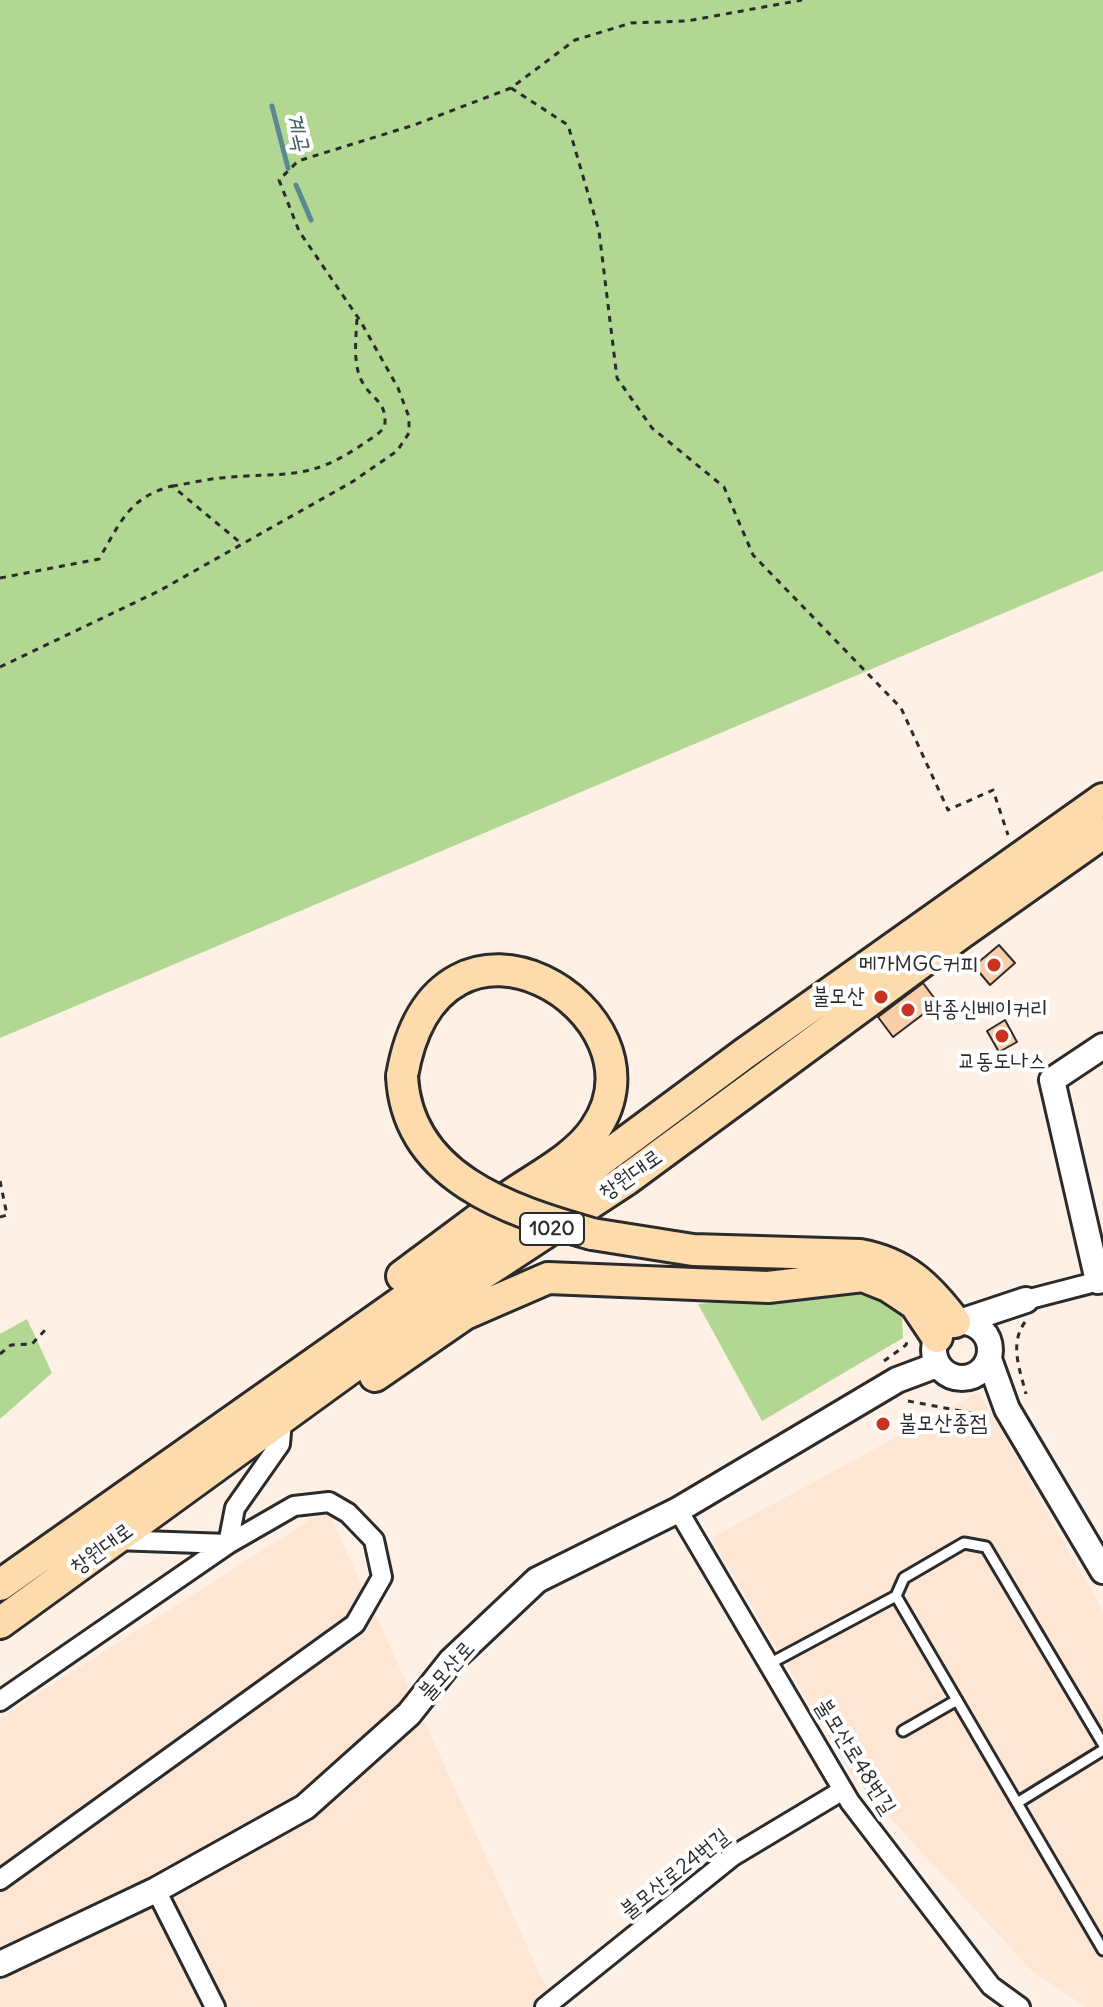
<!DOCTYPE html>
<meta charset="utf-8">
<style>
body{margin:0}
canvas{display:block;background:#fef0e5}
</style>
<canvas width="1103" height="2007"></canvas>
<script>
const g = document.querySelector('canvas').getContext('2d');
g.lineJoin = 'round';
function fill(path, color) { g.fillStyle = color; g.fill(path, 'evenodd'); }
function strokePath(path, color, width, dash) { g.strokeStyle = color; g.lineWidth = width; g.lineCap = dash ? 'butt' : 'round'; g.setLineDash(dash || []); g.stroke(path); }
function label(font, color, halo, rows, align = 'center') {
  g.font = font + ' Delius,"Poor Story",sans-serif'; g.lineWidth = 8; g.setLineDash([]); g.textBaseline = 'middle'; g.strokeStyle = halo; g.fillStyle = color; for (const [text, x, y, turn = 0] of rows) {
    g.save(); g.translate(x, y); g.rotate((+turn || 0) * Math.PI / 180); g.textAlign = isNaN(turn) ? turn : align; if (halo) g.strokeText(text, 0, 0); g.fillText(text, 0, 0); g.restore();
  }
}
fill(new Path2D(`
 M979 1392 1103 1611V2007H1086L1032 1971 854 1779 711 1538Z
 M327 1509 555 2007H0V1718Z`), '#fde6d3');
fill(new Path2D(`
 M0 0H1103V571L0 1038Z
 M824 1291 879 1296 902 1312 903 1338 762 1421 698 1304Z
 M27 1319 52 1373 0 1419V1334Z`), '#b1d793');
strokePath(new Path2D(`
 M272 106 288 168
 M296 185 311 220`), '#5a8992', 5);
const building = new Path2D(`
 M999 945 1015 963 990 985 974 966Z
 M923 983 938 1003 893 1037 878 1017Z
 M1005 1020 1017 1042 999 1052 987 1031Z`);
fill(building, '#facda9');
strokePath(building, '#2b2b2b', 2);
const service = new Path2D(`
 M896 1596 1103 1950
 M769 1664 896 1596 904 1578 964 1543 986 1547 1103 1744
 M903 1731 957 1700
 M1017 1803 1103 1750`);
const minor = new Path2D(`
 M1026 1300 1103 1280
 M678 1510 850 1802 991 1986 1020 2007
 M114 1540 228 1544 235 1508 280 1444 282 1420
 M0 1701 228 1544 294 1506 329 1502 348 1513 374 1540 382 1577 355 1624 0 1880
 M156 1890 215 2007
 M545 2007 733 1856 843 1790`);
const tertiary = new Path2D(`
 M1098 1281 1052 1080 1103 1046
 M963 1321 1026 1300
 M934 1350a28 28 0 1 1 56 0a28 28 0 1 1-56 0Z
 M989 1359 1007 1409 1103 1571
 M0 1964 156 1890 305 1807 409 1714 451 1661 537 1580 678 1510 897 1380 937 1365`);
const primary = new Path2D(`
 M592 1234 693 1250 860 1255C904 1263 928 1286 955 1322
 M402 1276C436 1251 470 1225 504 1200 534 1178 574 1160 595 1129 675 1013 438 867 402 1076
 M375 1376 465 1314 548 1278 768 1287 863 1276 888 1286 915 1304 937 1337
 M0 1585 577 1178 744 1054 1103 799
 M0 1623 461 1288 626 1180 960 934 1103 833`);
strokePath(service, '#2b2b2b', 15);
strokePath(minor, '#2b2b2b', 24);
strokePath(tertiary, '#2b2b2b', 30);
strokePath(primary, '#2b2b2b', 36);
strokePath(new Path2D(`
 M511 88 568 125 599 231 617 378 652 428 724 487 753 555 901 708 948 810 993 790 1008 835
 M172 486C188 484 205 479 221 478 286 471 307 483 366 442 374 436 386 431 385 420 385 402 372 398 364 385 352 367 356 339 357 318
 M0 578 99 559C121 522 128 498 172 486L242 544
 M0 667 159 591 352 482 397 451 409 433V417L398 388 361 322 299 231 279 180 298 161 414 125 511 88 575 40 631 23 687 21 802 0
 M0 1181 7 1215 0 1217
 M1025 1322C1009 1344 1020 1370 1026 1394
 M0 1354 11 1345 32 1344 48 1327
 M884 1361 906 1345 908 1338
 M908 1401 977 1414 987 1424`), '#2b2b2b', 3, [6, 6]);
strokePath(service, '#fff', 9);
strokePath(minor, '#fff', 18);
strokePath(tertiary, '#fff', 24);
strokePath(primary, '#fedbac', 30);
const primaryBridge = new Path2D(`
 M402 1076C407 1177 508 1210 592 1234`);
strokePath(primaryBridge, '#2b2b2b', 36, []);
strokePath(primaryBridge, '#fedbac', 30);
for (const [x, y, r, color] of [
 [994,965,8,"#c8321e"],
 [881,997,8,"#c8321e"],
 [908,1010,8,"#c8321e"],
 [1002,1036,8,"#c8321e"],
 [883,1424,8,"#c8321e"]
]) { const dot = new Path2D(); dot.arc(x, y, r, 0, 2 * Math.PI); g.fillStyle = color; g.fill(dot); strokePath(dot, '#fff', 3); }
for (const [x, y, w] of [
 [552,1229,64]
]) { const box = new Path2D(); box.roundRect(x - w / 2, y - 16, w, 32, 6); g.fillStyle = '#fff'; g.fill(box); strokePath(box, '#2b2b2b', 2); }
label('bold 20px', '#2b2b2b', null, [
 ["1020",552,1229]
]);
label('22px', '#2b2b2b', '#fff', [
 ["메가MGC커피",978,965],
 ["불모산",865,997],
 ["박종신베이커리",924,1010,"left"],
 ["교동도나스",1002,1062,"center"],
 ["불모산종점",899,1424,"left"]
], 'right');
label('22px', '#2b2b2b', '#fff', [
 ["창원대로",631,1175,-35],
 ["창원대로",102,1549,-36],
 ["불모산로",447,1671,-48],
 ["불모산로48번길",855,1757,58],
 ["불모산로24번길",675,1874,-38]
]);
label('italic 24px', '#466267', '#fff', [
 ["계곡",297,132,76]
]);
</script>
